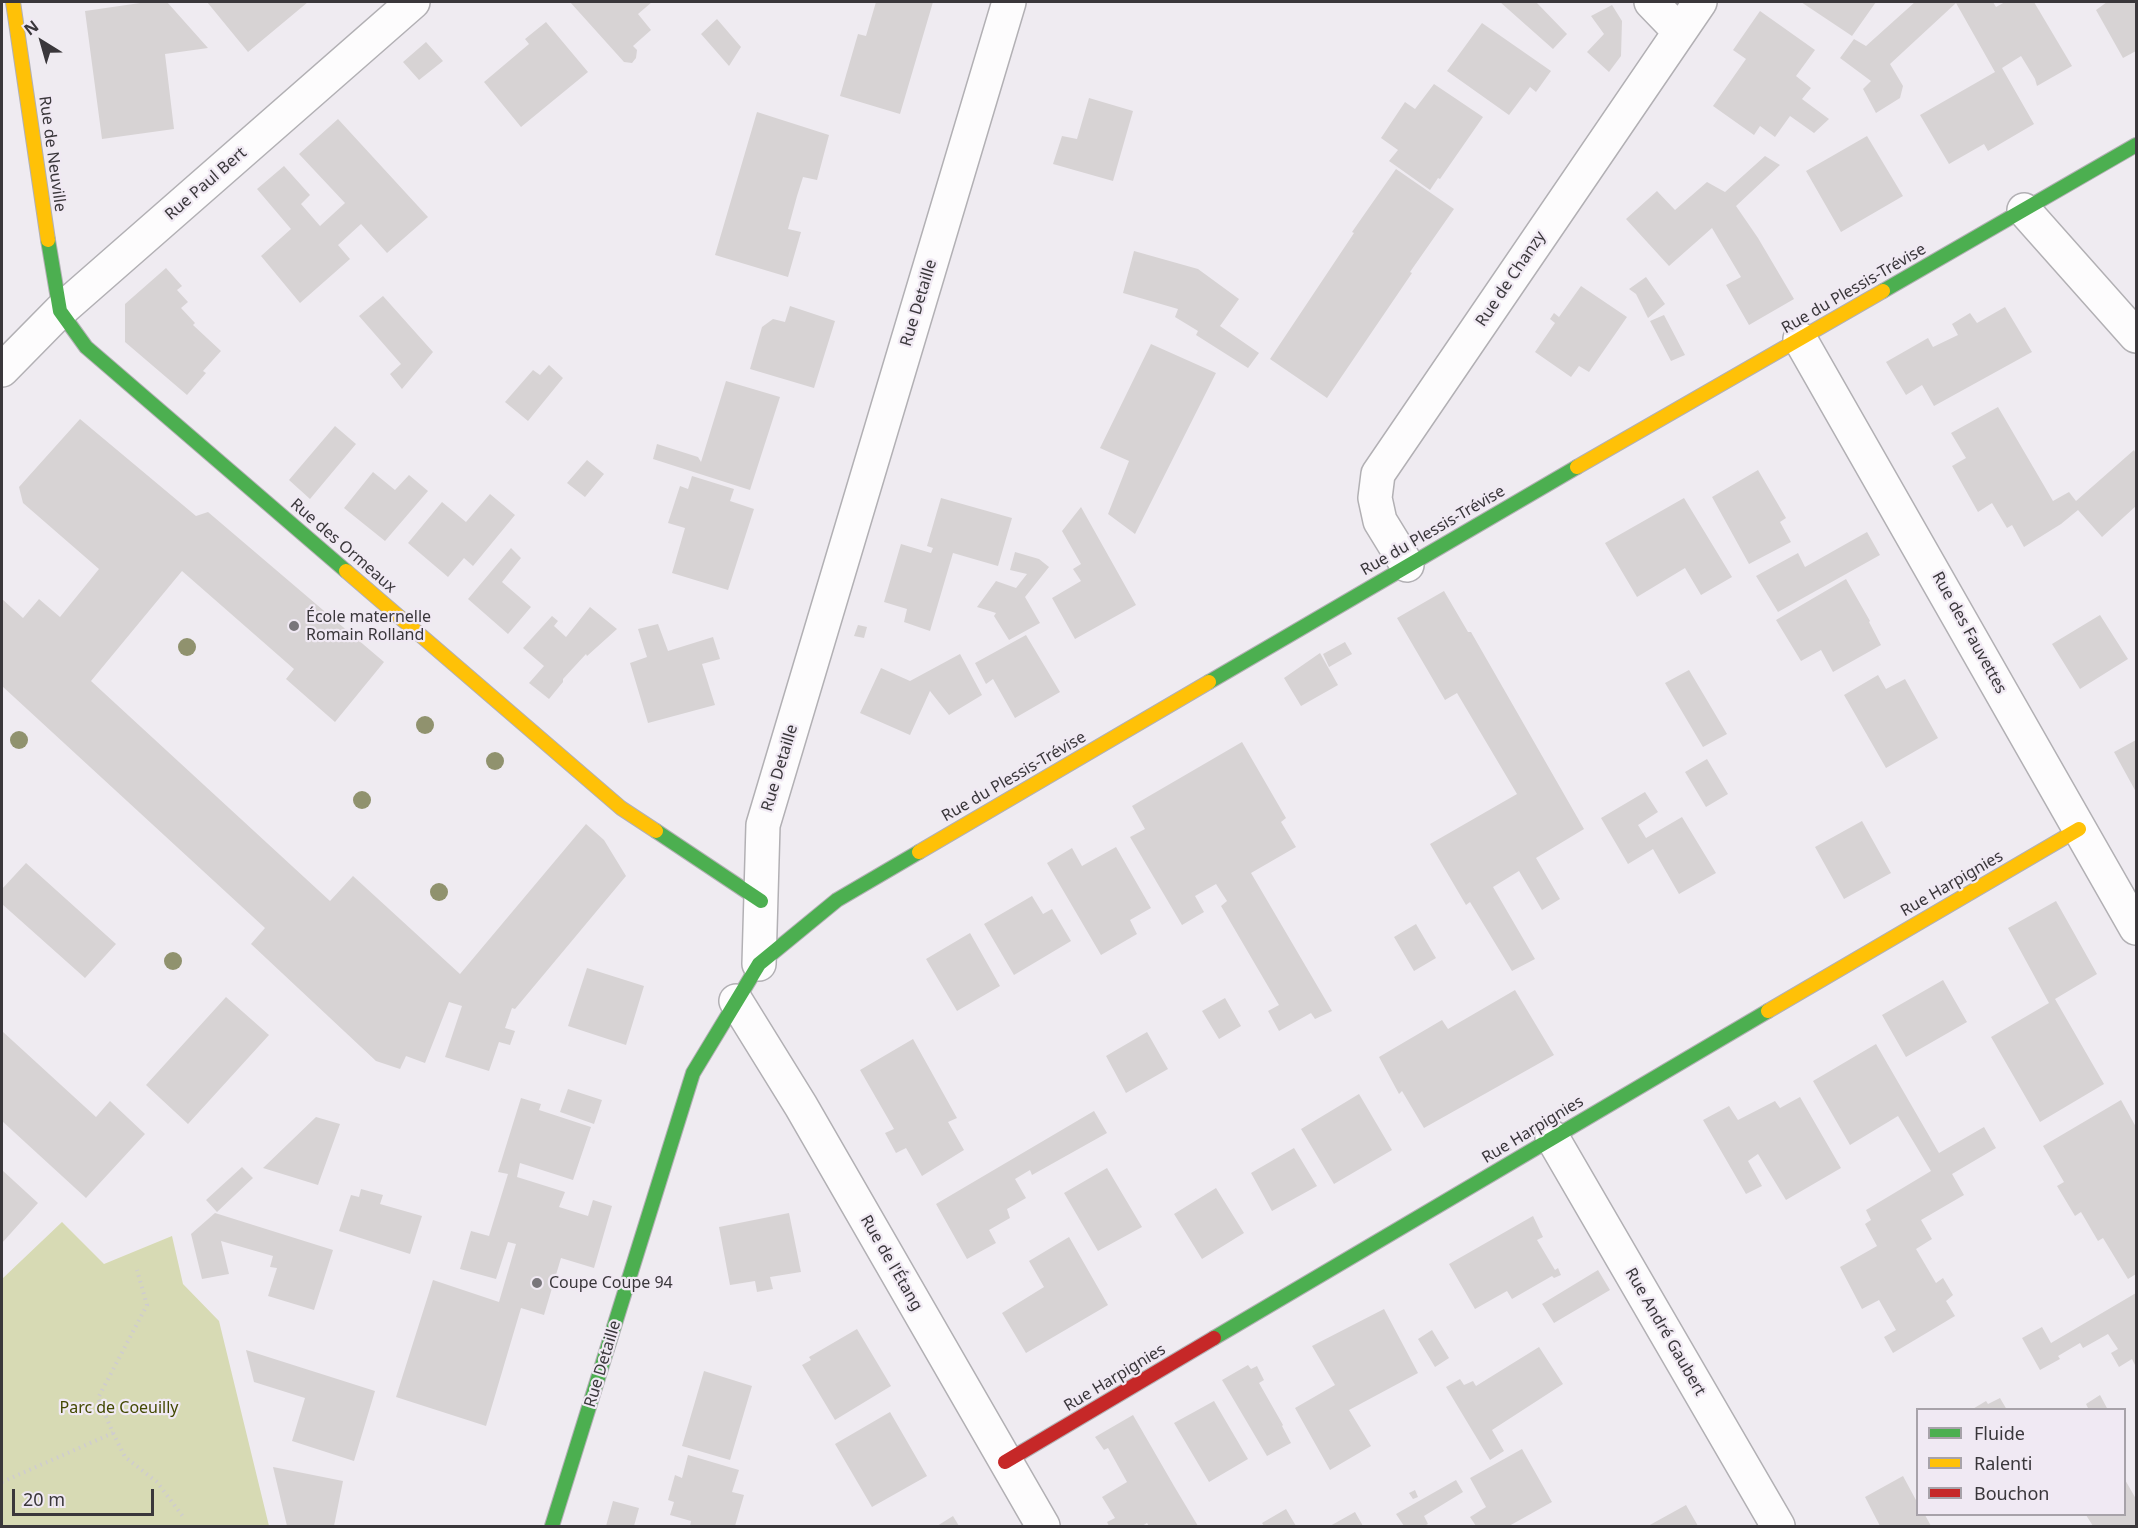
<!DOCTYPE html>
<meta charset="utf-8">
<style>
body{margin:0}
#map{position:relative;width:2138px;height:1528px;overflow:hidden;background:#efebf1;font-family:"Noto Sans",sans-serif}
canvas{display:block}
.frame{position:absolute;inset:0;border:3px solid #3a373b;pointer-events:none}
.legend{position:absolute;left:1916px;top:1408px;width:210px;height:108px;box-sizing:border-box;background:#f0e9f3;border:2px solid #a7a2a9;margin:0;padding:8px 10px;list-style:none;font-size:18px;color:#3a373b}
.legend li{display:flex;align-items:center;gap:12px;height:30px}
.legend b{width:30px;border:2px solid #a7a2a9}
.north{position:absolute;left:12px;top:12px;width:60px;height:60px;-webkit-text-stroke:4px #f0e9f3;paint-order:stroke;rotate:323deg;font-size:16px;font-weight:700;line-height:24px;text-align:center;color:#3a373b}
.north::after{content:'';display:block;margin:auto;width:21px;height:27px;background:#3a373b;clip-path:polygon(50% 0,100% 100%,50% 72%,0 100%)}
.scale{position:absolute;left:12px;top:1489px;width:142px;height:27px;box-sizing:border-box;border:3px solid #3a373b;border-top:0;padding-left:8px;font-size:18px;line-height:21px;white-space:nowrap;color:#3a373b;-webkit-text-stroke:4px #f0e9f3;paint-order:stroke}
</style>
<div id="map">
<canvas width="2138" height="1528"></canvas>
<div class="frame"></div>
<ul class="legend">
<li><b style="height:8px;background:#4caf50"></b>Fluide</li>
<li><b style="height:8px;background:#ffc107"></b>Ralenti</li>
<li><b style="height:8px;background:#c62828"></b>Bouchon</li>
</ul>
<div class="north">N</div>
<div class="scale">20 m</div>
</div>
<script>
const g = document.querySelector('canvas').getContext('2d');
g.lineJoin = 'round';
function fill(path, color) { g.fillStyle = color; g.fill(path, 'evenodd'); }
function strokePath(path, color, width, dash) { g.strokeStyle = color; g.lineWidth = width; g.lineCap = dash ? 'butt' : 'round'; g.setLineDash(dash || []); g.stroke(path); }
function label(font, color, halo, rows, align = 'center') {
  g.font = font + ' "Noto Sans",sans-serif'; g.lineWidth = 4.5; g.setLineDash([]); g.textBaseline = 'middle'; g.strokeStyle = halo; g.fillStyle = color; for (const [text, x, y, turn = 0] of rows) {
    g.save(); g.translate(x, y); g.rotate((+turn || 0) * Math.PI / 180); g.textAlign = isNaN(turn) ? turn : align; if (halo) g.strokeText(text, 0, 0); g.fillText(text, 0, 0); g.restore();
  }
}
fill(new Path2D(`
 M62 1222 104 1264 172 1236 183 1284 219 1321 269 1526H2V1279Z`), '#d7dab4');
fill(new Path2D(`
 M147 2H167L208 48 165 54 174 129 102 139 85 11Z
 M207 2H308L248 52Z
 M570 2H652L638 14 651 30 633 46 637 50 636 58 632 63 624 62Z
 M876 2H933L900 114 840 96 858 34 866 36Z
 M1500 2H1536L1567 34 1553 49Z
 M1801 2H1876L1852 36Z
 M1915 2H1993L1996 7 2005 2H2034L2072 66 2037 86 2035 79 2021 56 2002 68 2034 124 1988 151 1984 144 1949 164 1920 115 1995 72 1956 3 1890 64 1903 86 1900 98 1876 113 1863 89 1871 81 1840 58 1854 39 1866 46Z
 M2107 2H2136V51L2123 58 2096 10Z
 M1612 5 1622 21 1621 56 1609 72 1587 52 1604 34 1591 16Z
 M1760 11 1815 50 1796 76 1811 88 1802 99 1829 119 1814 133 1790 116 1775 137 1760 126 1754 135 1713 106 1746 59 1733 50Z
 M717 19 741 47 729 66 701 34Z
 M546 22 588 72 521 127 484 82 529 44 525 39Z
 M1482 23 1551 71 1536 92 1530 87 1509 115 1447 71Z
 M426 42 443 61 419 80 403 62Z
 M1434 84 1483 117 1440 179 1438 178 1430 190 1389 161 1398 150 1381 138 1405 102 1415 109Z
 M1089 98 1133 111 1113 181 1053 164 1062 136 1077 139Z
 M757 112 829 135 817 180 803 177 797 196 788 229 801 232 788 277 715 255Z
 M338 119 428 217 387 253 361 224 338 245 350 259 300 303 261 256 291 229 257 189 284 166 310 195 301 204 320 226 345 203 299 154Z
 M1867 136 1903 196 1841 232 1806 171Z
 M1765 156 1780 165 1736 206 1758 238 1794 299 1749 325 1726 285 1741 277 1712 228 1669 266 1626 219 1657 191 1675 210 1707 182 1725 192Z
 M1396 169 1454 209 1410 272 1412 273 1327 398 1270 359 1354 233 1352 232Z
 M1134 251 1198 269 1239 299 1220 326 1259 353 1248 368 1196 335 1198 331 1175 317 1178 309 1123 293Z
 M166 268 182 286 177 290 188 302 181 308 195 323 193 325 221 351 203 371 206 373 187 395 125 342V304Z
 M1646 277 1665 304 1648 318 1636 294 1629 289Z
 M1581 286 1627 317 1589 372 1579 366 1571 377 1535 352 1555 323 1550 319 1554 313 1559 317Z
 M383 296 433 352 402 389 390 374 401 364 359 316Z
 M790 306 835 321 814 388 750 369 762 327 773 319 785 322Z
 M2005 307 2032 352 1934 406 1922 385 1906 395 1886 362 1928 338 1933 347 1958 335 1952 324 1970 313 1977 323Z
 M1664 315 1685 355 1671 361 1650 321Z
 M1151 344 1216 373 1135 534 1108 514 1129 461 1100 448Z
 M549 365 563 378 528 421 505 402 533 370 540 375Z
 M726 381 780 397 750 490 653 459 657 444 698 457 701 462Z
 M1998 407 2053 501 2069 492 2076 501 2134 450 2136 454V506L2102 537 2078 510 2061 524 2024 547 2012 525 2007 528 1992 503 1978 512 1952 466 1966 458 1951 433Z
 M80 419 196 516 208 512 384 662 335 722 286 679 294 669 182 571 91 681 330 901 353 876 460 974 586 824 604 840 626 876 515 1009 512 1008 505 1028 515 1031 510 1045 499 1042 489 1071 445 1057 462 1006 449 1002 425 1063 406 1056 400 1069 376 1061 251 944 265 928 2 686V599L23 618 39 599 60 617 99 569 23 503 19 487Z
 M335 426 356 444 310 499 289 480Z
 M587 460 604 474 585 497 567 483Z
 M1758 470 1786 518 1780 522 1791 542 1749 564 1712 497Z
 M373 472 395 490 409 475 428 491 385 541 344 508Z
 M692 476 734 489 730 501 754 509 728 590 672 573 685 528 668 523 680 486 688 489Z
 M490 494 515 515 473 566 464 558 448 577 408 543 442 502 466 522Z
 M941 498 1012 518 998 566 953 553 930 631 904 622 907 609 884 602 901 544 931 553 933 548 927 546Z
 M1684 498 1732 577 1701 595 1685 568 1637 597 1605 543Z
 M1081 507 1136 605 1075 639 1052 598 1081 581 1073 569 1081 564 1062 531Z
 M1867 532 1880 555 1778 612 1756 576 1798 553 1805 567Z
 M511 548 521 558 502 582 531 607 508 634 468 599Z
 M1015 552 1039 559 1049 567 1025 597 1040 623 1009 640 994 616 996 613 977 607 996 581 1016 588 1027 574 1010 570Z
 M1846 579 1870 621 1869 622 1881 645 1833 672 1821 650 1801 661 1776 620Z
 M1444 591 1468 632H1471L1584 829 1536 858 1560 899 1542 910 1519 871 1493 887 1535 959 1512 971 1470 902 1466 905 1430 844 1517 794 1457 693 1445 700 1397 618Z
 M590 607 617 629 587 656 586 654 563 679V682L549 699 529 683 544 666 523 648 552 616 558 621 554 626 566 637Z
 M2100 615 2128 659 2080 689 2052 644Z
 M658 624 668 651 713 637 720 659 702 664 715 705 648 723 630 663 647 657 638 629Z
 M858 625 867 627 864 638 854 636Z
 M1026 635 1060 692 1015 718 993 679 986 684 975 663Z
 M1345 642 1352 654 1329 667 1323 654Z
 M1320 653 1338 685 1301 706 1284 678Z
 M960 654 982 695 949 715 930 691 910 735 860 713 881 668 910 681Z
 M1689 670 1727 734 1703 747 1665 683Z
 M1878 675 1886 689 1905 679 1938 738 1886 768 1844 695Z
 M2136 740V792L2114 752Z
 M1242 742 1286 818 1281 822 1296 847 1251 873 1332 1011 1315 1019 1311 1013 1279 1031 1268 1011 1279 1005 1221 906 1227 901 1216 884 1195 896 1204 912 1182 925 1130 837 1145 829 1132 806Z
 M1707 759 1728 794 1706 807 1685 772Z
 M1645 792 1658 812 1638 825 1646 838 1682 817 1716 873 1679 894 1653 849 1628 864 1601 818Z
 M1862 821 1891 873 1844 899 1815 847Z
 M1116 847 1151 908 1130 920 1137 934 1101 955 1047 863 1072 848 1082 866Z
 M26 863 116 944 85 978 2 904V889Z
 M1032 896 1043 914 1052 909 1071 941 1014 975 984 924Z
 M2056 901 2097 974 2055 999 2104 1084 2040 1122 1991 1037 2049 1003 2008 928Z
 M1416 924 1436 958 1414 971 1394 937Z
 M970 933 1000 986 957 1011 926 959Z
 M587 968 644 986 626 1045 568 1026Z
 M1943 980 1967 1022 1906 1057 1882 1015Z
 M1515 990 1554 1055 1424 1128 1402 1091 1399 1094 1379 1057 1442 1020 1448 1029Z
 M226 997 269 1035 188 1124 146 1085Z
 M1225 998 1241 1026 1219 1039 1202 1011Z
 M2 1031 96 1117 110 1101 145 1134 86 1198 2 1121Z
 M1147 1032 1168 1069 1126 1093 1106 1056Z
 M913 1039 957 1118 948 1122 964 1150 922 1176 906 1148 896 1153 885 1133 894 1129 860 1070Z
 M1876 1044 1939 1153 1984 1127 1996 1148 1952 1174 1964 1195 1921 1220 1932 1239 1916 1249 1936 1283 1943 1278 1953 1295 1946 1301 1955 1316 1893 1353 1884 1337 1896 1330 1879 1300 1862 1309 1840 1267 1877 1246 1865 1224 1871 1220 1866 1210 1931 1171 1898 1116 1850 1145 1813 1081Z
 M568 1089 602 1100 594 1124 560 1112Z
 M1359 1094 1392 1150 1334 1184 1301 1129Z
 M1800 1097 1841 1168 1786 1200 1758 1154 1748 1161 1762 1186 1746 1194 1703 1120 1729 1106 1738 1120 1775 1101 1780 1108Z
 M521 1098 541 1104 539 1110 591 1127 573 1180 520 1163 517 1177 565 1192 559 1207 588 1216 593 1200 612 1206 594 1268 561 1258 544 1315 521 1308 486 1426 396 1397 433 1280 499 1302 516 1244 508 1242 496 1279 460 1269 471 1231 489 1236 508 1174 498 1172Z
 M2121 1100 2136 1127V1274L2128 1279 2103 1238 2098 1241 2081 1212 2075 1216 2057 1186 2064 1182 2043 1146Z
 M1094 1111 1107 1133 1032 1175 1030 1170 1015 1179 1026 1198 1007 1209 1010 1218 989 1230 996 1243 967 1259 936 1204Z
 M316 1117 340 1124 318 1185 263 1168Z
 M1294 1148 1317 1186 1272 1211 1251 1173Z
 M242 1167 253 1178 217 1212 206 1200Z
 M1107 1168 1142 1227 1098 1251 1064 1193Z
 M2 1170 38 1203 2 1243Z
 M1216 1188 1244 1233 1202 1259 1174 1214Z
 M361 1189 383 1195 380 1204 422 1216 410 1254 339 1231 351 1195 359 1197Z
 M215 1213 333 1250 314 1310 268 1296 277 1268 270 1267 273 1256 221 1241 229 1274 202 1279 191 1234Z
 M789 1213 801 1272 770 1277 773 1289 757 1292 755 1281 730 1285 719 1227Z
 M1533 1216 1543 1237 1537 1240 1555 1270 1558 1268 1561 1275 1554 1278 1552 1276 1512 1299 1507 1291 1475 1309 1449 1264Z
 M1069 1237 1108 1305 1026 1353 1002 1313 1044 1287 1029 1261Z
 M1598 1270 1610 1290 1554 1323 1542 1304Z
 M2136 1293V1367L2132 1359 2119 1367 2111 1353 2118 1349 2108 1334 2083 1348 2080 1343 2058 1356 2060 1359 2040 1370 2022 1338 2042 1327 2051 1343Z
 M1384 1309 1418 1373 1349 1410 1371 1446 1330 1470 1295 1408 1335 1385 1312 1346Z
 M857 1329 891 1386 835 1420 802 1365 811 1360 809 1357Z
 M1432 1330 1449 1358 1435 1367 1418 1339Z
 M1539 1347 1563 1384 1492 1430 1504 1451 1490 1460 1446 1387 1460 1379 1464 1385 1473 1381 1476 1386Z
 M246 1350 375 1391 354 1461 292 1441 305 1398 254 1382Z
 M1248 1365 1251 1369 1257 1366 1264 1380 1259 1383 1283 1425 1282 1426 1291 1443 1267 1456 1222 1380Z
 M704 1371 752 1386 730 1460 682 1446Z
 M2100 1395 2108 1410H2089L2086 1404Z
 M2000 1398 2007 1410H1971L1986 1401 1988 1404Z
 M1214 1401 1248 1459 1209 1482 1174 1423Z
 M890 1412 927 1476 872 1507 835 1444Z
 M1133 1415 1174 1486 1198 1526H1149L1147 1523 1142 1526H1109L1107 1522 1115 1518 1102 1497 1127 1482 1108 1448 1104 1450 1095 1437Z
 M1522 1449 1552 1502 1509 1526H1476L1470 1517 1486 1507 1470 1478Z
 M688 1455 739 1470 732 1492 744 1495 735 1526H690L691 1521 670 1515 674 1502 668 1500 675 1475 682 1478Z
 M273 1467 343 1481 334 1526H287Z
 M1903 1476 1917 1502V1515H1925L1931 1526H1880L1865 1497Z
 M2124 1478 2136 1499V1526H2093L2086 1515 2124 1514Z
 M1456 1480 1463 1492 1424 1516 1428 1524 1424 1526H1404L1396 1514Z
 M1415 1490 1418 1497 1413 1499 1409 1493Z
 M613 1501 639 1508 634 1526H606Z
 M1686 1505 1698 1526H1648Z
 M1286 1509 1296 1526H1264L1262 1523Z
 M1355 1512 1363 1526H1330Z
 M953 1516 959 1526H937Z`), '#d7d3d4');
const street = new Path2D(`
 M1651 2 1679 31
 M2024 210 2136 336
 M1800 339 2136 928
 M2 370 60 311 413 2
 M1407 565 1380 521 1375 498 1378 474 1700 2
 M759 964 763 825 1009 2
 M736 1001 801 1106 1043 1526
 M1552 1137 1778 1526`);
const fast = new Path2D(`
 M48 240 60 311 86 347 346 571
 M1883 291 2136 145
 M1209 682 1577 467
 M656 831 761 901
 M1214 1338 1768 1011
 M552 1526 693 1073 759 964 837 900 919 852`);
const slow = new Path2D(`
 M13 2 48 240
 M1577 467 1883 291
 M346 571 621 808 656 831
 M919 852 1209 682
 M1768 1011 2079 829`);
const jam = new Path2D(`
 M1005 1462 1214 1338`);
strokePath(street, '#b2b0b4', 36);
strokePath(fast, '#b2b0b4', 16);
strokePath(slow, '#b2b0b4', 16);
strokePath(jam, '#b2b0b4', 16);
strokePath(new Path2D(`
 M113 1433 125 1457 157 1482 184 1518
 M2 1482 113 1433 98 1398 147 1305 137 1270`), '#cfcccf', 4, [1.5, 4.5]);
strokePath(street, '#fdfcfd', 33);
strokePath(fast, '#4caf50', 14);
strokePath(slow, '#ffc107', 14);
strokePath(jam, '#c62828', 14);
g.fillStyle = '#90926e';
for (const [x, y] of [
 [187,647],
 [425,725],
 [19,740],
 [495,761],
 [362,800],
 [439,892],
 [173,961]
]) { g.beginPath(); g.arc(x, y, 9, 0, 2 * Math.PI); g.fill(); }
for (const [x, y, r, color] of [
 [294,626,6,"#79767b"],
 [537,1283,6,"#79767b"]
]) { const dot = new Path2D(); dot.arc(x, y, r, 0, 2 * Math.PI); g.fillStyle = color; g.fill(dot); strokePath(dot, '#f0e9f3', 2); }
label('16px', '#3a373b', '#f0e9f3', [
 ["Rue de Neuville",52,154,82],
 ["Rue Paul Bert",206,184,-41],
 ["Rue de Chanzy",1511,279,-56],
 ["Rue du Plessis-Trévise",1854,289,-30],
 ["Rue Detaille",919,303,-73],
 ["Rue du Plessis-Trévise",1433,531,-30],
 ["Rue des Ormeaux",343,546,41],
 ["Rue des Fauvettes",1969,633,61],
 ["Rue Detaille",780,768,-73],
 ["Rue du Plessis-Trévise",1014,777,-30],
 ["Rue Harpignies",1952,884,-30],
 ["Rue Harpignies",1533,1130,-31],
 ["Rue de l'Étang",891,1263,60],
 ["Rue André Gaubert",1665,1332,60],
 ["Rue Detaille",603,1364,-73],
 ["Rue Harpignies",1115,1378,-31]
]);
label('16px', '#3a373b', '#f0e9f3', [
 ["École maternelle",306,617],
 ["Romain Rolland",306,635],
 ["Coupe Coupe 94",549,1283]
], 'left');
label('16px', '#434903', '#f0e9f3', [
 ["Parc de Coeuilly",119,1408]
]);
</script>
